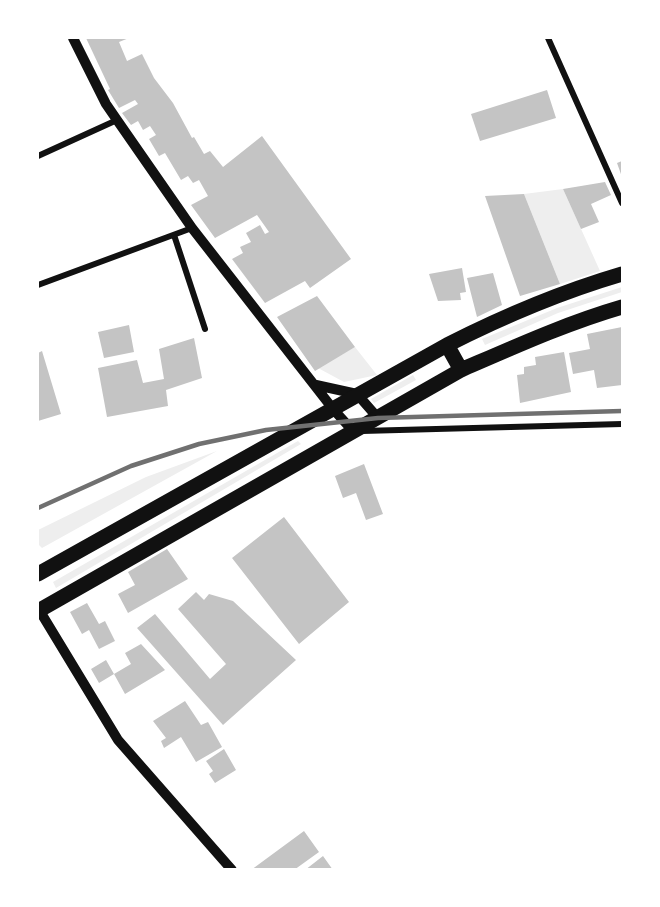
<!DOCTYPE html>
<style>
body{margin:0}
#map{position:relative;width:660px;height:907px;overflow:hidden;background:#fff;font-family:"Sofia Sans Condensed",sans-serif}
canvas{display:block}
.frame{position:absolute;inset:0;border:39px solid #fff;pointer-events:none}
</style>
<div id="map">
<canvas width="660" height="907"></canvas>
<div class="frame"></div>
</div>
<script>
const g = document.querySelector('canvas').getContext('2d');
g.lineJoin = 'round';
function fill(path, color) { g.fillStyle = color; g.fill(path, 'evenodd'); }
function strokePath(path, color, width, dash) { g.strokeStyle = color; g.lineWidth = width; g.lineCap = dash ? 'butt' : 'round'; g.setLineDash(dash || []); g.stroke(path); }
fill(new Path2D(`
 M563 189 600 271 560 284 524 194Z
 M622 287V292L558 313 485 345 482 339 557 308Z
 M355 347 377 375 344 382 318 368Z
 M413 375 416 380 374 403 371 399Z
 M298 441 301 444 56 588 53 582Z
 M217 451 42 548 38 544V530L146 477Z`), '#eee');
fill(new Path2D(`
 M86 38H129L119 42 127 61 142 54 154 78 173 103 192 138 194 137 204 154 210 151 223 167 262 136 351 259 310 288 305 281 265 303 232 259 243 253 240 247 251 242 246 233 260 225 265 234 269 232 257 215 215 238 191 205 208 196 199 180 193 183 188 176 181 180 165 153 159 156 149 139 156 135 150 126 143 130 138 121 131 125 122 113 138 104 135 100 119 108 108 90 110 89Z
 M547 90 556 118 480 141 471 114Z
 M622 161V177L617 163Z
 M605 182 611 195 591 204 599 222 581 229 563 189Z
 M524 194 560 284 520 296 485 196Z
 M462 268 466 292 460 293 461 300 438 301 429 274Z
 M493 273 502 305 477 317 467 278Z
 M317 296 355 347 315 371 277 317Z
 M129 325 134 352 104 358 98 332Z
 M622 327V385L597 388 594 370 573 374 569 353 590 349 587 334Z
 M194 338 202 378 166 390 168 406 107 417 98 368 137 360 143 383 164 379 159 349Z
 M42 351 61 414 38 421V353Z
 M564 352 571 392 520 403 517 375 524 374V367L536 365 535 357Z
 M364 464 383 514 366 520 356 493 343 498 335 476Z
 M284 517 349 602 299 644 232 558Z
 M167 549 188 579 128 613 118 594 135 585 128 572Z
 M196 592 204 600 209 594 233 601 296 660 223 725 137 628 155 614 210 679 226 664 178 609Z
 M87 603 99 624 105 621 115 641 99 649 89 630 82 634 70 612Z
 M141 644 165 670 125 694 114 674 131 664 125 653Z
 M106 660 114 674 99 683 91 669Z
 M185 701 201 725 208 722 222 747 196 762 181 737 164 748 161 741 166 738 153 721Z
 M224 749 236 770 215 783 209 774 213 771 206 761Z
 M304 831 319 852 294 870H251Z
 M323 856 333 870H305Z`), '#c4c4c4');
strokePath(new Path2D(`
 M548 38 622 203
 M38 156 117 120
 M174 235 205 329
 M38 285 192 228
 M362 431 622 424`), '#111', 6);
strokePath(new Path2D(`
 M73 38 106 104 117 120 192 228 333 409 353 431
 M316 385 357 394 378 418
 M38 608 118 740 232 870`), '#111', 10);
strokePath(new Path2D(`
 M447 345 461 370
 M38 574 447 345C504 316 561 292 622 274
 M38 611 461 370C514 347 567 323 622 307`), '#111', 15);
strokePath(new Path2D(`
 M38 508 131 466 199 444 266 430 378 418 622 411`), '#707070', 4.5);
</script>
